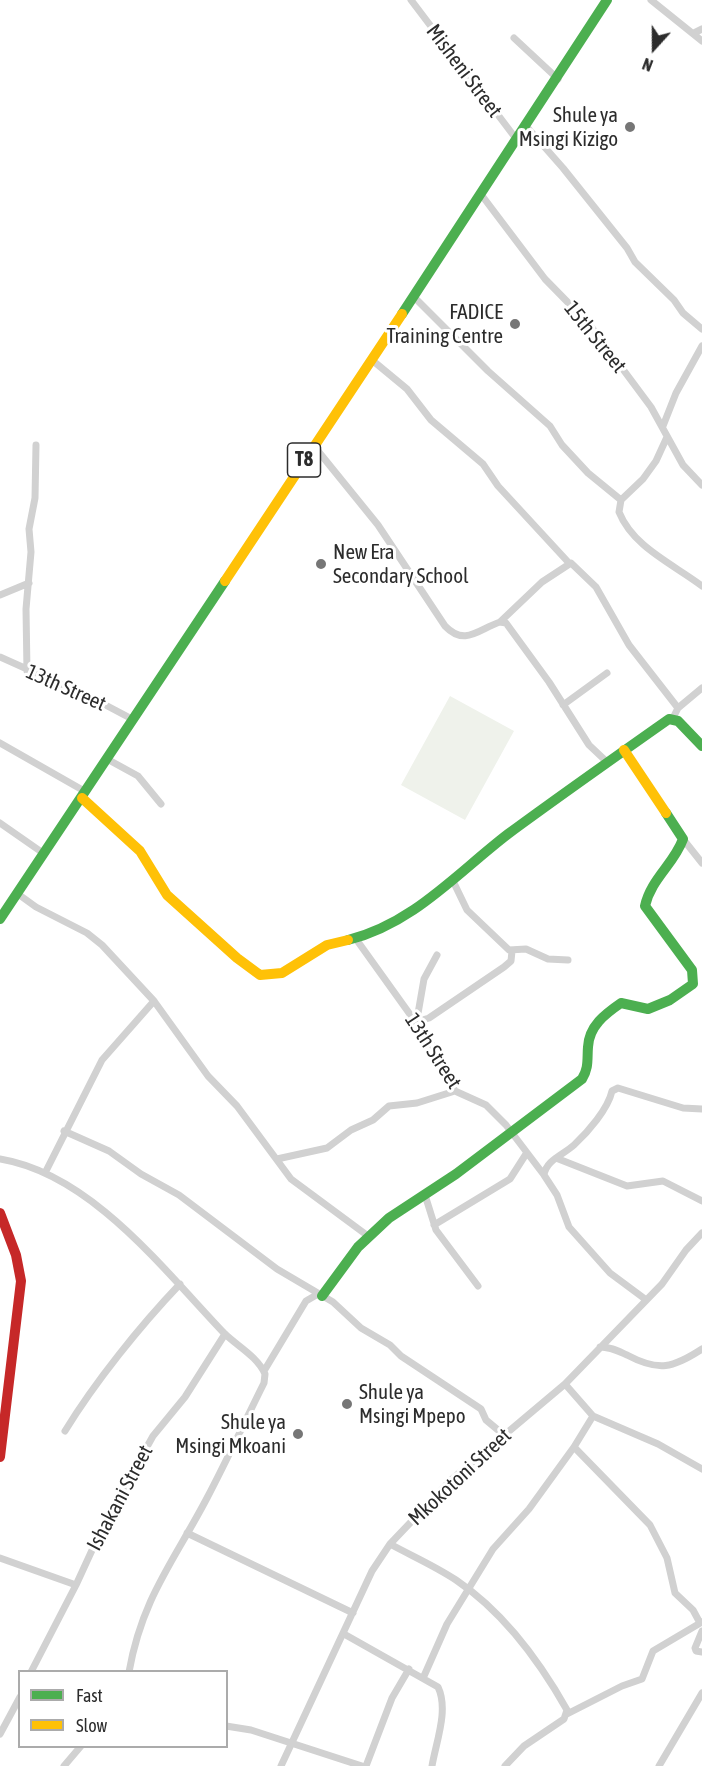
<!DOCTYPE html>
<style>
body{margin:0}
#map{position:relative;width:702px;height:1766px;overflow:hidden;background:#fff;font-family:"Asap Condensed",sans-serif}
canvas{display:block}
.legend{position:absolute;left:18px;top:1670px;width:210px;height:78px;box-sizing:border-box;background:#fff;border:2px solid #ababab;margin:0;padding:8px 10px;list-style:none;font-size:18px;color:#2c2c2c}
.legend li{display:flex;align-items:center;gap:12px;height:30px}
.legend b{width:30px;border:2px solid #ababab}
.north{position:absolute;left:624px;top:18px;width:60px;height:60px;-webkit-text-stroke:4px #fff;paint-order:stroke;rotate:201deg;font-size:16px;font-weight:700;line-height:24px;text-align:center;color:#2c2c2c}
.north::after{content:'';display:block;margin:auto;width:21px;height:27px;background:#2c2c2c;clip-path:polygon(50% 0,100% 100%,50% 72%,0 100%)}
</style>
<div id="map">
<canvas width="702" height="1766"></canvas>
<ul class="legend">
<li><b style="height:8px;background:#4caf50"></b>Fast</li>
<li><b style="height:8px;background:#ffc107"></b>Slow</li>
</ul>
<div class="north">N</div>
</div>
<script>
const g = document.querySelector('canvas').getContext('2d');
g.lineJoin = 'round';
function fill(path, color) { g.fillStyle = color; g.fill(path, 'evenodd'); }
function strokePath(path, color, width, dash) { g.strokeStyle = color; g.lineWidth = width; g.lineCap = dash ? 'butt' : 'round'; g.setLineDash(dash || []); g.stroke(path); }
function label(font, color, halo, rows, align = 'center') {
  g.font = font + ' "Asap Condensed",sans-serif'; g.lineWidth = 6; g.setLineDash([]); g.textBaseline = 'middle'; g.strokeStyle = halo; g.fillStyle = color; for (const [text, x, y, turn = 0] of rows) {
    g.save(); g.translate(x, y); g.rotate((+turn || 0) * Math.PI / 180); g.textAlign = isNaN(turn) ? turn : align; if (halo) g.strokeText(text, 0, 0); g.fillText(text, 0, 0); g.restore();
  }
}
fill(new Path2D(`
 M450 696 514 731 465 820 401 785Z`), '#eff2eb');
strokePath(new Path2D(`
 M411 0 517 140
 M651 0 702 41
 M694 33 702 29
 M514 38 558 79
 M526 126 563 168 627 248 635 262 674 300 683 313 702 329
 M480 193 545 279 590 325 651 407 683 465 702 485
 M413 296 488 371 550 426 562 445 588 473 621 500
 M372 360 407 389 431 420 483 464 498 486 569 563
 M663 426 676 393 702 346
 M667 437 656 461 643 479 621 500 619 512C633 547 673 564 702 586
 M314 446 378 525 445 626C465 647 479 629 500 622L506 623 549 682 589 745 607 762
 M0 595 29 583
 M500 622 542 582 571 563 596 587 629 645 678 708
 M0 657 96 700 132 719
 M27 671 26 609 31 552 29 529 35 498 36 445
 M563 705 607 673
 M673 718 678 708 702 688
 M0 743 86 792
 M107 759 138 776 161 804
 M0 823 43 853
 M683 839 702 863
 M453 881 467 910 509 950 526 949 548 959 568 960
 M18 894 36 907 87 933 102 945 154 1001 208 1076 237 1106 291 1179 368 1236
 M356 939 442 1059 455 1091 486 1105 506 1125 544 1175
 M416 1022 429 1018 504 967 511 961 512 951
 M416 1025 424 979 437 955
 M64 1131 109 1151 141 1174 179 1195 277 1269 333 1302 361 1328 390 1345 401 1356 481 1409 486 1420 504 1435
 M556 1158 627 1186 663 1181 702 1201
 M0 1159C91 1174 163 1269 224 1333 237 1346 257 1356 265 1374L264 1383C245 1421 227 1460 207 1498 174 1561 142 1598 129 1672
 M277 1159 327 1148 351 1130 373 1120 389 1106 417 1103 455 1091
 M45 1173 102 1060 154 1001
 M425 1195 436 1230 478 1286
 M434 1225 510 1179 526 1154
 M645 1299 610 1273 569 1227 557 1195 544 1175C546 1160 563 1155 574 1145 588 1132 608 1109 612 1091L618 1088 683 1108 702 1109
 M600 1347C611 1347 618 1351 627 1355 659 1372 673 1368 702 1349
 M264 1371 306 1301 318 1294
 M565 1384 593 1416 658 1444 702 1469
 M65 1431C95 1382 140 1326 180 1284
 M574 1447 650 1525 667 1558 675 1593 693 1610 700 1623
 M187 1533 353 1613
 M390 1544C412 1556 435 1566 456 1580 502 1611 540 1662 567 1710L564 1719 524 1746 505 1766
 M0 1558 76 1585
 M702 1631 695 1648 696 1651 702 1652
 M344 1634 438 1687C449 1710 436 1742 432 1766
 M31 1672 76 1585 105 1522 153 1436 185 1397 225 1334
 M424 1676 447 1624 493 1549 529 1509 574 1447 593 1416
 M567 1714 622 1686 642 1679 653 1651 702 1622
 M226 1726 251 1730 362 1766
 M0 1734 20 1697
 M64 1766 81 1746
 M281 1766 372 1571 390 1544 451 1480 565 1384 662 1284 686 1250 702 1233
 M366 1766 392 1698 409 1669
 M659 1766 702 1693`), '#d1d1d1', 7);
strokePath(new Path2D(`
 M402 314 607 0
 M0 919 225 581
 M348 940C413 924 457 873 508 834 561 795 615 757 669 719L678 721 702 746
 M322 1296 358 1247 389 1218 456 1174 582 1079C589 1068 587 1059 588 1047 589 1026 605 1014 621 1003L648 1009 670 1000 693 984 692 970 645 906C651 879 674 864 683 839L666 813`), '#4caf50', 10);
strokePath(new Path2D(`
 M225 581 402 314
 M624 750 666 813
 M82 798 140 851 167 895 237 958 260 975 282 973 327 945 348 940`), '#ffc107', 10);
strokePath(new Path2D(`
 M0 1213 16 1255 21 1281 0 1457`), '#c62828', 10);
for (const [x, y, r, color] of [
 [630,127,6,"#767676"],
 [515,324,6,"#767676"],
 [321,564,6,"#767676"],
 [347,1404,6,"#767676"],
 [298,1434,6,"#767676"]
]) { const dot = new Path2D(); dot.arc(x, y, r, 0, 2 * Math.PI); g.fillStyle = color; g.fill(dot); strokePath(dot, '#fff', 2); }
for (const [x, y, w] of [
 [304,460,33]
]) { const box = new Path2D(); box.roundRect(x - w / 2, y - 17, w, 34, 4.5); g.fillStyle = '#fff'; g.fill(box); strokePath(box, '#2c2c2c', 1.5); }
label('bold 20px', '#2c2c2c', null, [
 ["T8",304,460]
]);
label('21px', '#2c2c2c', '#fff', [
 ["Misheni Street",464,71,53],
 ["15th Street",595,337,51],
 ["13th Street",66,688,24],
 ["13th Street",433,1051,57],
 ["Mkokotoni Street",460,1477,-43],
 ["Ishakani Street",120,1498,-62]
]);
label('21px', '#2c2c2c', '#fff', [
 ["Shule ya",618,115],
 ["Msingi Kizigo",618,139],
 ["FADICE",503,312],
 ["Training Centre",503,336],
 ["New Era",333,552,"left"],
 ["Secondary School",333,576,"left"],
 ["Shule ya",359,1392,"left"],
 ["Msingi Mpepo",359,1416,"left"],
 ["Shule ya",286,1422],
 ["Msingi Mkoani",286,1446]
], 'right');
</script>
